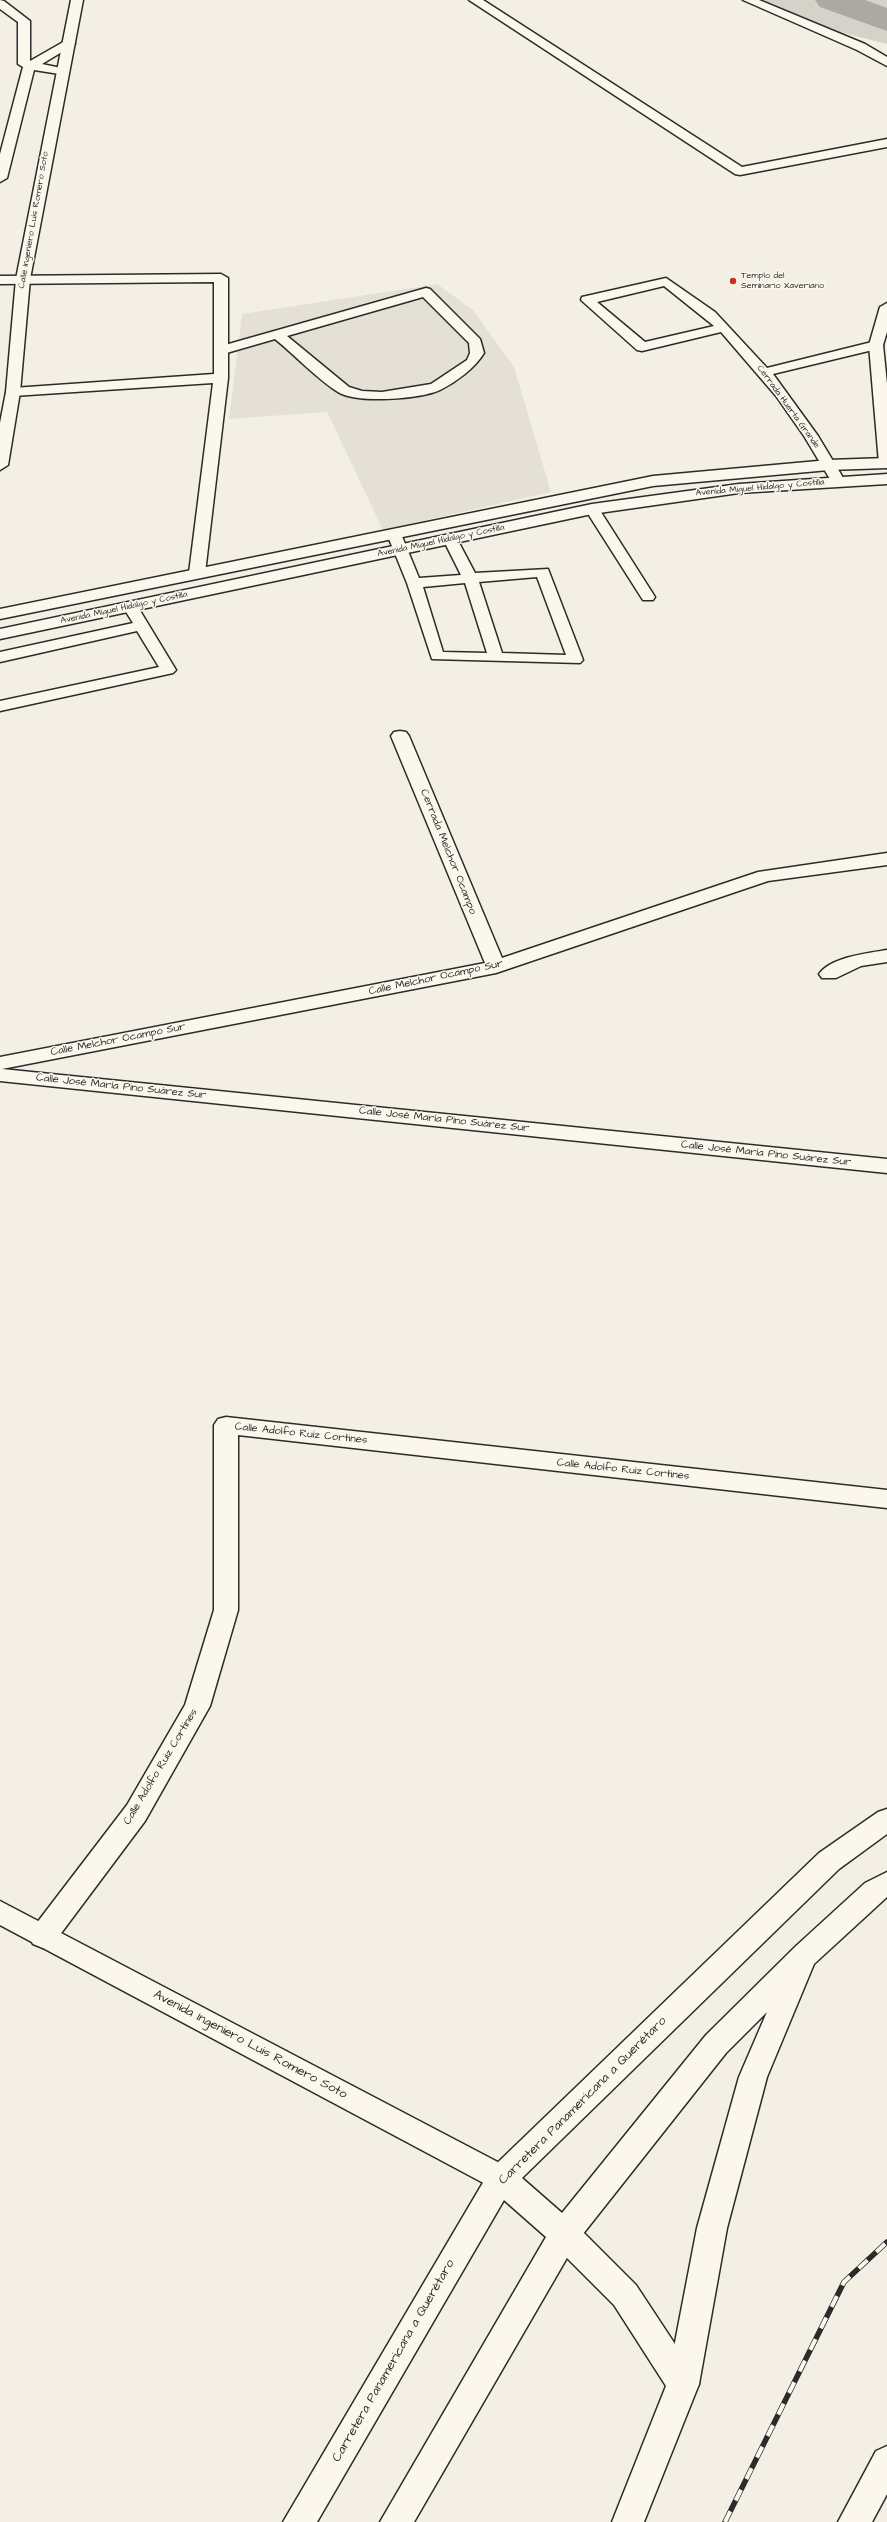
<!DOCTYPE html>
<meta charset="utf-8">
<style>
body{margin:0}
canvas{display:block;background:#f3efe4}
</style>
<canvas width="887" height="2522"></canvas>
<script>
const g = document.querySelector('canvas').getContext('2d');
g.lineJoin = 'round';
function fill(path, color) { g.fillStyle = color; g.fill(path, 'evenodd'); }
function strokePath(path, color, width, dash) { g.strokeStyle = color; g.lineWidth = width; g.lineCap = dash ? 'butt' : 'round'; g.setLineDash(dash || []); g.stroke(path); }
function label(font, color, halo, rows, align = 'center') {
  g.font = font + ' "Architects Daughter",sans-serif'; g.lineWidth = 3; g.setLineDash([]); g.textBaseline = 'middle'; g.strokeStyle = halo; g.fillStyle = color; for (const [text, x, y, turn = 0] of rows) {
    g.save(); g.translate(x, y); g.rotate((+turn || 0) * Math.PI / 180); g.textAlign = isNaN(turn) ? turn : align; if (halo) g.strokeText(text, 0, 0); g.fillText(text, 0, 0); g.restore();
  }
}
fill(new Path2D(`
 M437 284 473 310 514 367 551 492 383 530 327 412 229 419 242 314Z`), '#e4e0d6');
fill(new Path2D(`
 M745 0H887V44L808 24Z`), '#d5d2c9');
fill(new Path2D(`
 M815 0H865L887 8V31L820 7Z`), '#aca9a2');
const service = new Path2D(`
 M666 278 715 312 767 368 876 341 881 342 883 345 881 348 773 374 818 436 845 481 843 484H833L804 436 776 396 721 332 642 351 637 350 581 300 582 297ZM664 286 714 326 645 342 597 302Z
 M426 288 430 289 480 339 484 353C475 368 456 382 440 390 421 399 357 404 338 392 316 378 296 356 275 339L223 354 216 350 218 347ZM423 297 469 343 470 353 467 360 431 384 382 392 362 391 349 387 287 336Z
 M592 505 599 509 655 597 653 600H643L641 597 585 509Z
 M394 530 401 534 419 578 461 575 443 539 450 535 457 539 475 573 548 569 583 660 580 663 432 659 407 583 387 534ZM537 577 566 655 502 653 479 582ZM465 583 487 653 443 652 423 587Z
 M131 602 136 604 176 670 173 673 0 711V701L159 667 137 631 0 662V652L133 623 123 607Z`);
const minor = new Path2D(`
 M0 0 4 1 30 21V61L65 41 69 40 75 44 42 64 66 69 68 72 66 75 34 70 7 178 0 182V154L23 67 18 64V22L0 9Z
 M469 0H483L742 167 887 139V147L740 175 735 174Z
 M743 0H759L865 44 887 57V66L857 50Z
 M221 274 228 278V378L205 573 197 578 189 573 213 383 13 396 6 392 13 388 214 374V282L0 284V276Z
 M887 303V332L883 345 887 384V468L879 463 869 345 880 307Z
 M400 731 406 732 409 736 502 958 758 872 887 853V865L768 881 496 973 2 1069 887 1159V1173L0 1081V1057L485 963 391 736 394 732Z
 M887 950V962L861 966 836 978H822L819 974C831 957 868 953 887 950Z
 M226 1417 887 1490V1508L238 1435V1610L210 1706 145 1821 53 1944 43 1948 33 1944 29 1936 33 1928 127 1805 185 1705 214 1610V1425L218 1419Z
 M887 2446V2494L872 2522H838L876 2451Z`);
const tertiary = new Path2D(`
 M71 0H83L30 279 20 392 8 465 0 470V423L6 392 16 279Z
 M887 458V468L829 470 653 486 0 619V609L653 476 829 460Z
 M887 474V484L739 493 592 514 0 639V629L592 504 739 484Z
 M0 1901 511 2169 516 2178 511 2187 501 2191 491 2187 0 1925Z
 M564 2220 575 2224 636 2285 694 2373 699 2384 644 2522H612L666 2386 614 2305 553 2244 549 2234 553 2224Z`);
const secondary = new Path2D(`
 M887 1809V1834L839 1869 522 2178 562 2213 706 2035 796 1946 865 1883 887 1872V1897L814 1964 767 2077 727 2228 699 2384 694 2395 683 2399 672 2395 667 2384 697 2228 739 2077 767 2012 726 2053 575 2244 414 2522H380L546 2237 504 2200 317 2522H283L491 2169 819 1853 878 1812Z`);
strokePath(service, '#2b2b2b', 3);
strokePath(minor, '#2b2b2b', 3);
strokePath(tertiary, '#2b2b2b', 3);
strokePath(secondary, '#2b2b2b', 3);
fill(service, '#fbf7ec');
fill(minor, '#fbf7ec');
fill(tertiary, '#fbf7ec');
fill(secondary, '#fbf7ec');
const rail = new Path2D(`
 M725 2522 844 2282 887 2242`);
strokePath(rail, '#2b2b2b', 5.5);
strokePath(rail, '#fbf7ec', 4, [12]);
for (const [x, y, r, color] of [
 [733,281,4,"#c8321e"]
]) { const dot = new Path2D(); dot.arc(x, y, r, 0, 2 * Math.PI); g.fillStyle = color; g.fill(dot); strokePath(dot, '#fbf7ec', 1.5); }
label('9px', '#2b2b2b', '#fbf7ec', [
 ["Calle Ingeniero Luis Romero Soto",34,220,-80],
 ["Cerrada Huerta Grande",788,407,54],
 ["Avenida Miguel Hidalgo y Costilla",760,488,-5],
 ["Avenida Miguel Hidalgo y Costilla",441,541,-12],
 ["Avenida Miguel Hidalgo y Costilla",124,608,-12]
]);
label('9px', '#2b2b2b', '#fbf7ec', [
 ["Templo del",741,276],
 ["Seminario Xaveriano",741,286]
], 'left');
label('11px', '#2b2b2b', '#fbf7ec', [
 ["Cerrada Melchor Ocampo",448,852,68],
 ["Calle Melchor Ocampo Sur",436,978,-12],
 ["Calle Melchor Ocampo Sur",118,1040,-11],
 ["Calle José María Pino Suárez Sur",121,1087,6],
 ["Calle José María Pino Suárez Sur",444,1120,6],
 ["Calle José María Pino Suárez Sur",766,1154,6],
 ["Calle Adolfo Ruiz Cortines",301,1434,6],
 ["Calle Adolfo Ruiz Cortines",623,1470,6],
 ["Calle Adolfo Ruiz Cortines",161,1767,-59]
]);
label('13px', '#2b2b2b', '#fbf7ec', [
 ["Avenida Ingeniero Luis Romero Soto",250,2045,28],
 ["Carretera Panamericana a Querétaro",583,2101,-45],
 ["Carretera Panamericana a Querétaro",394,2361,-60]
]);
</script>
